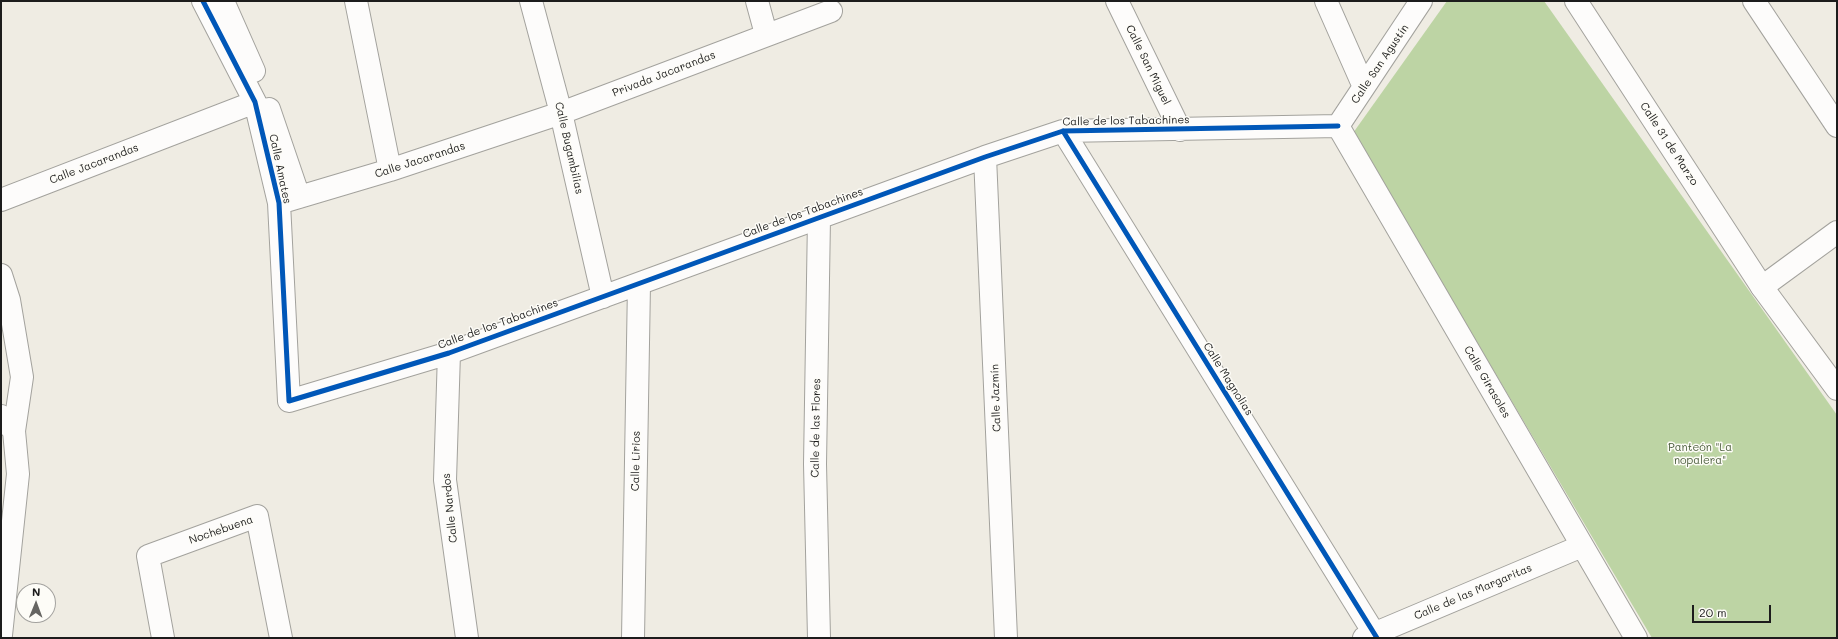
<!DOCTYPE html>
<meta charset="utf-8">
<style>
body{margin:0}
#map{position:relative;width:1838px;height:639px;overflow:hidden;background:#efece3;font-family:Mali,sans-serif}
canvas{display:block}
.frame{position:absolute;inset:0;border:2px solid #1c1c1c;pointer-events:none}
.north{position:absolute;left:16px;top:583px;width:40px;height:40px;box-sizing:border-box;background:#fdfcf7;border:1px solid #a3a29f;border-radius:50%;rotate:1deg;font-size:11px;font-weight:700;line-height:16px;text-align:center;color:#1c1c1c}
.north::after{content:'';display:block;margin:auto;width:14px;height:18px;background:#666562;clip-path:polygon(50% 0,100% 100%,50% 72%,0 100%)}
.scale{position:absolute;left:1692px;top:605px;width:79px;height:18px;box-sizing:border-box;border:2px solid #1c1c1c;border-top:0;padding-left:5px;font-size:12px;line-height:14px;white-space:nowrap;color:#1c1c1c;-webkit-text-stroke:3px #fdfcf7;paint-order:stroke}
</style>
<div id="map">
<canvas width="1838" height="639"></canvas>
<div class="frame"></div>
<div class="north">N</div>
<div class="scale">20 m</div>
</div>
<script>
const g = document.querySelector('canvas').getContext('2d');
g.lineJoin = 'round';
function fill(path, color) { g.fillStyle = color; g.fill(path, 'evenodd'); }
function strokePath(path, color, width, dash) { g.strokeStyle = color; g.lineWidth = width; g.lineCap = dash ? 'butt' : 'round'; g.setLineDash(dash || []); g.stroke(path); }
function label(font, color, halo, rows, align = 'center') {
  g.font = font + ' Mali,sans-serif'; g.lineWidth = 3; g.setLineDash([]); g.textBaseline = 'middle'; g.strokeStyle = halo; g.fillStyle = color; for (const [text, x, y, turn = 0] of rows) {
    g.save(); g.translate(x, y); g.rotate((+turn || 0) * Math.PI / 180); g.textAlign = isNaN(turn) ? turn : align; if (halo) g.strokeText(text, 0, 0); g.fillText(text, 0, 0); g.restore();
  }
}
fill(new Path2D(`
 M1447 1H1544L1837 415V638H1652L1353 133Z`), '#bdd4a4');
const minor = new Path2D(`
 M203 1 255 102 279 203 289 401 449 353 985 157 1063 131 1338 126
 M223 1 254 71
 M356 1 390 170
 M531 1 561 113 603 297
 M757 1 766 34
 M1117 1 1180 130
 M1326 1 1364 87
 M1754 1 1837 126
 M269 109 299 197
 M1338 126 1636 638
 M1338 126 1421 1
 M1063 131 1377 638
 M985 157 1006 638
 M1 200 255 102
 M279 203 390 170 561 113 831 11
 M1 275 9 300 22 377 14 431
 M1762 287 1837 232
 M449 353 445 480 467 638
 M163 638 148 556 257 516 281 638
 M633 638 639 284
 M819 638 815 464 819 218
 M1364 638 1582 546`);
const tertiary = new Path2D(`
 M1576 1 1762 287 1837 389
 M1 416 14 431 18 474 1 635`);
strokePath(minor, '#a3a29d', 24);
strokePath(tertiary, '#a3a29d', 24);
strokePath(minor, '#fdfcfb', 22);
strokePath(tertiary, '#fdfcfb', 22);
strokePath(new Path2D(`
 M203 1 255 102 279 203 289 401 449 353 985 157 1063 131 1338 126
 M1063 131 1377 638`), '#0057b8', 5);
label('11px', '#1c1c1c', '#fdfcf7', [
 ["Calle San Agustín",1380,64,-56],
 ["Calle San Miguel",1148,65,64],
 ["Privada Jacarandas",664,74,-21],
 ["Calle de los Tabachines",1126,121,-1],
 ["Calle 31 de Marzo",1669,144,57],
 ["Calle Bugambilias",569,148,77],
 ["Calle Jacarandas",420,160,-18],
 ["Calle Jacarandas",94,164,-21],
 ["Calle Amates",280,169,78],
 ["Calle de los Tabachines",803,213,-20],
 ["Calle de los Tabachines",498,324,-20],
 ["Calle Magnolias",1228,379,58],
 ["Calle Girasoles",1487,382,60],
 ["Calle Jazmín",996,398,-92],
 ["Calle de las Flores",816,428,-89],
 ["Calle Lirios",636,461,-89],
 ["Calle Nardos",450,508,-96],
 ["Nochebuena",221,530,-19],
 ["Calle de las Margaritas",1473,592,-23]
]);
label('11px', '#4c5e3e', '#fdfcf7', [
 ["Panteón \"La",1700,448],
 ["nopalera\"",1700,461]
]);
</script>
